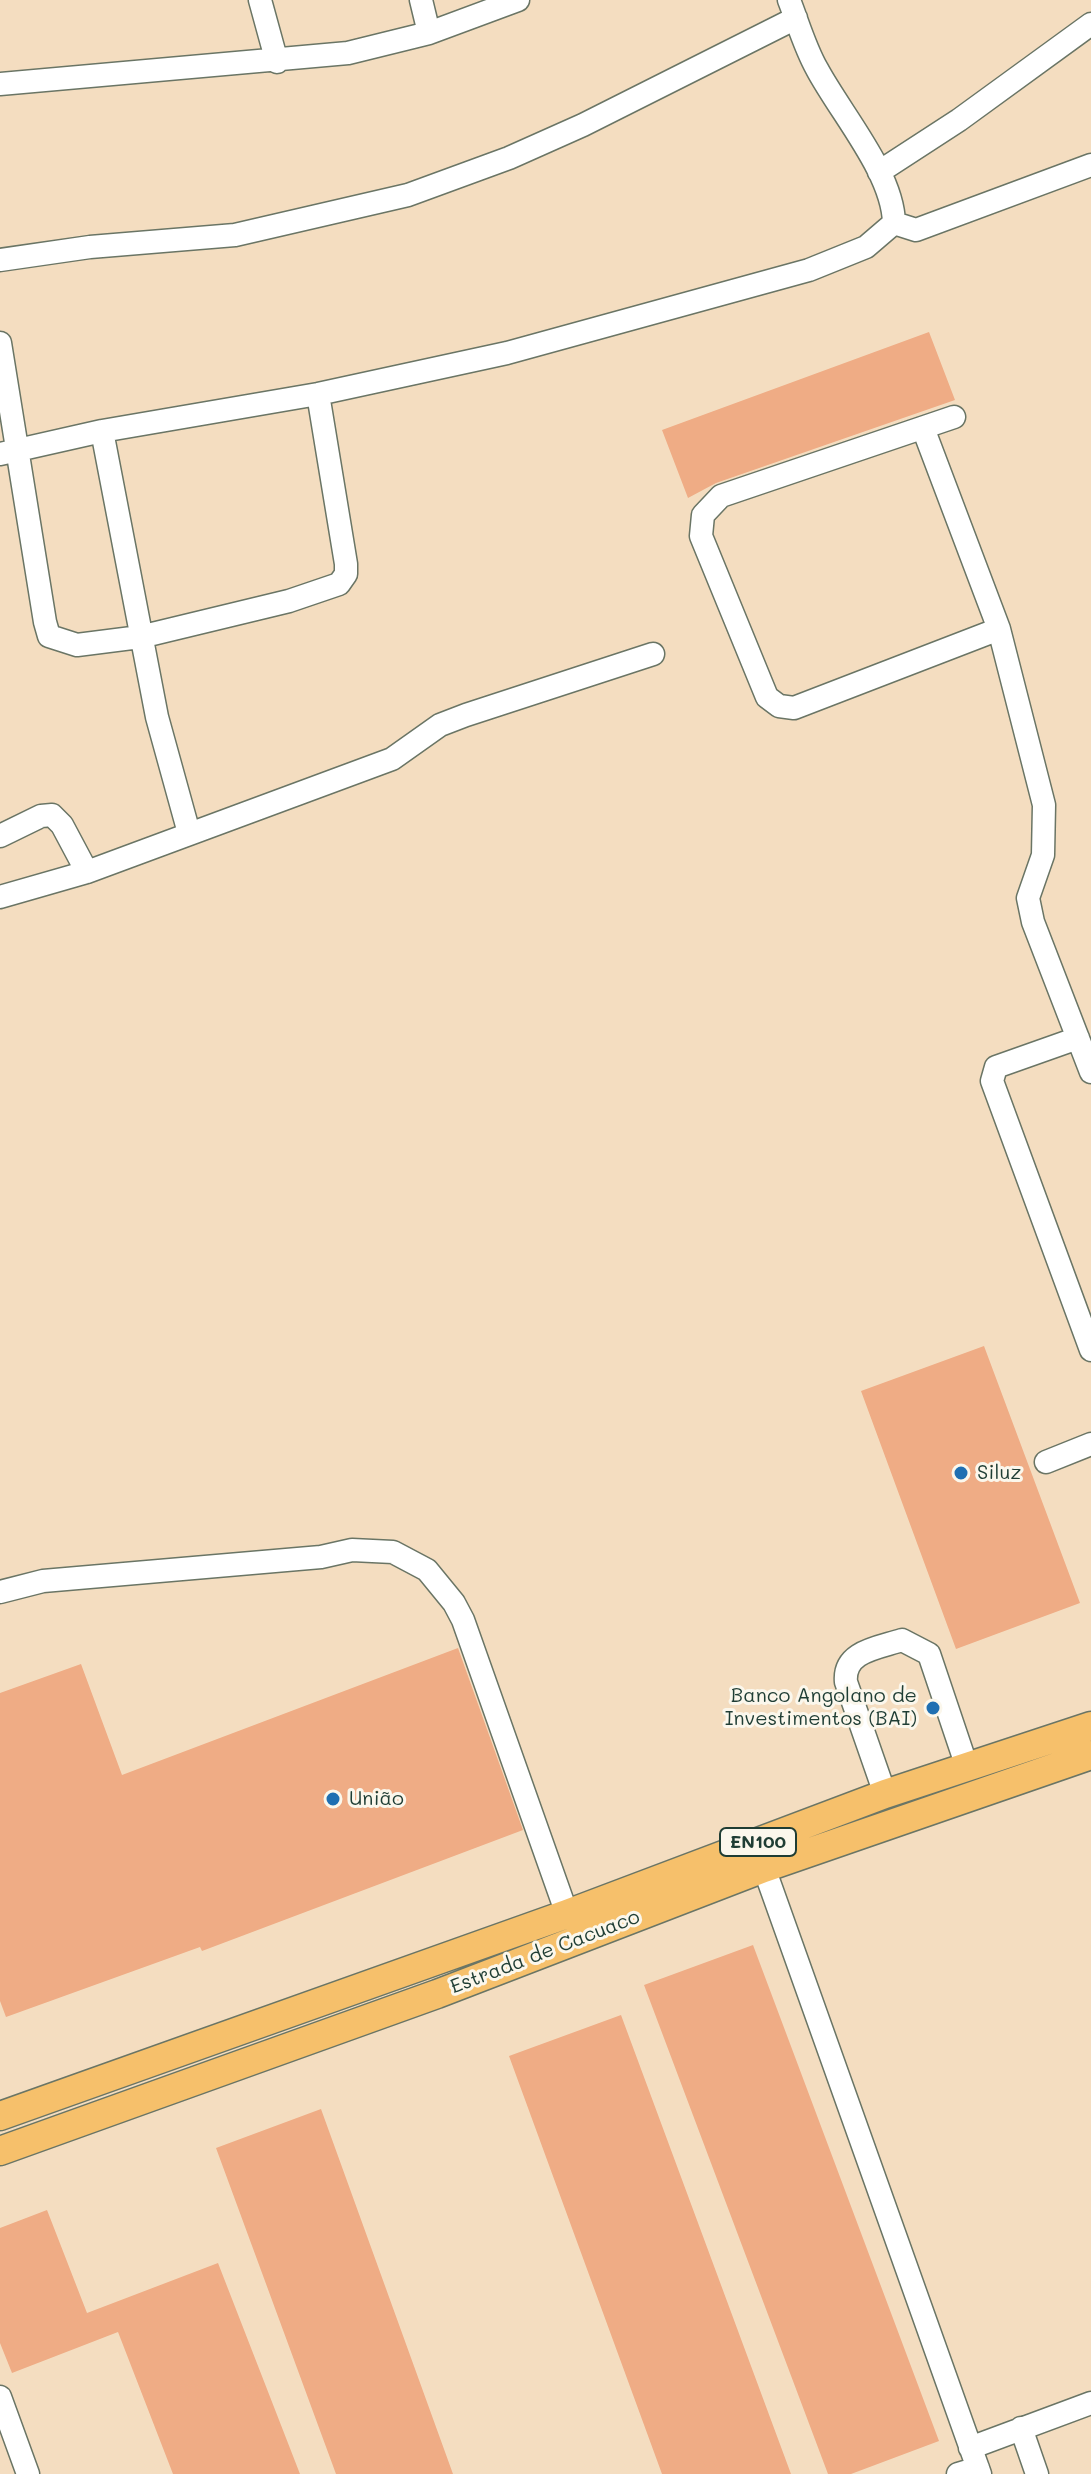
<!DOCTYPE html>
<meta charset="utf-8">
<style>
body{margin:0}
canvas{display:block;background:#f4ddc0}
</style>
<canvas width="1091" height="2474"></canvas>
<script>
const g = document.querySelector('canvas').getContext('2d');
g.lineJoin = 'round';
function fill(path, color) { g.fillStyle = color; g.fill(path, 'evenodd'); }
function strokePath(path, color, width, dash) { g.strokeStyle = color; g.lineWidth = width; g.lineCap = dash ? 'butt' : 'round'; g.setLineDash(dash || []); g.stroke(path); }
function label(font, color, halo, rows, align = 'center') {
  g.font = font + ' Mali,sans-serif'; g.lineWidth = 6; g.setLineDash([]); g.textBaseline = 'middle'; g.strokeStyle = halo; g.fillStyle = color; for (const [text, x, y, turn = 0] of rows) {
    g.save(); g.translate(x, y); g.rotate((+turn || 0) * Math.PI / 180); g.textAlign = isNaN(turn) ? turn : align; if (halo) g.strokeText(text, 0, 0); g.fillText(text, 0, 0); g.restore();
  }
}
fill(new Path2D(`
 M929 332 955 400 716 483 688 498 662 430Z
 M984 1346 1080 1603 956 1649 861 1391Z
 M458 1648 523 1830 202 1951 200 1947 6 2017 0 2001V1693L81 1664 122 1775Z
 M753 1945 939 2441 851 2474H828L644 1985Z
 M621 2015 791 2474H662L509 2056Z
 M321 2109 453 2474H336L216 2148Z
 M47 2210 87 2313 218 2263 300 2474H173L118 2332 12 2373 0 2343V2228Z`), '#efac85');
const minor = new Path2D(`
 M260 0 277 62
 M421 0 429 33
 M0 84 348 53 429 33 518 0
 M879 172 959 120 1091 24
 M894 223 916 230 1091 165
 M0 260 90 247 235 235 408 195 509 158 583 125 796 18
 M0 343 45 622 49 636 77 645 140 637 289 601 339 584 346 574V564L318 394
 M954 417 721 496 703 515 701 536 767 697 779 706 794 708 999 629
 M923 428 999 629 1044 805 1043 855 1028 898 1033 922 1091 1072
 M102 431 157 717 189 833
 M0 454 102 431 318 394 507 353 809 270 866 247 894 223C893 173 841 114 817 69 805 48 798 23 789 0
 M0 836 41 816 52 815 62 825 87 872
 M0 897 87 872 392 759 440 725 466 715 653 654
 M1078 1038 996 1067 992 1081 1091 1350
 M1046 1462 1091 1444
 M0 1592 43 1581 321 1557 352 1550 393 1552 427 1570 454 1603 463 1620 567 1914
 M885 1794 846 1682C843 1651 878 1648 902 1640L929 1654 967 1767
 M764 1868 980 2474
 M0 2397 28 2474
 M1021 2428 1037 2474
 M970 2448 1091 2403
 M958 2474 978 2468`);
const major = new Path2D(`
 M0 2116 567 1914 885 1794 1091 1726
 M0 2151 437 1994 764 1868 1091 1755`);
strokePath(minor, '#6a7565', 25);
strokePath(major, '#6a7565', 31);
strokePath(minor, '#fff', 22);
strokePath(major, '#f6c06b', 28);
for (const [x, y, r, color] of [
 [961,1473,8,"#1f6fb2"],
 [933,1708,8,"#1f6fb2"],
 [333,1799,8,"#1f6fb2"]
]) { const dot = new Path2D(); dot.arc(x, y, r, 0, 2 * Math.PI); g.fillStyle = color; g.fill(dot); strokePath(dot, '#fbf7ec', 3); }
for (const [x, y, w] of [
 [758,1842,76]
]) { const box = new Path2D(); box.roundRect(x - w / 2, y - 14, w, 28, 6); g.fillStyle = '#fbf7ec'; g.fill(box); strokePath(box, '#1f3d34', 2); }
label('bold 18px', '#1f3d34', null, [
 ["EN100",758,1842]
]);
label('20px', '#1f3d34', '#fbf7ec', [
 ["Siluz",977,1473],
 ["Banco Angolano de",917,1696,"right"],
 ["Investimentos (BAI)",917,1719,"right"],
 ["União",349,1799]
], 'left');
label('20px', '#1f3d34', '#fbf7ec', [
 ["Estrada de Cacuaco",545,1952,-21]
]);
</script>
